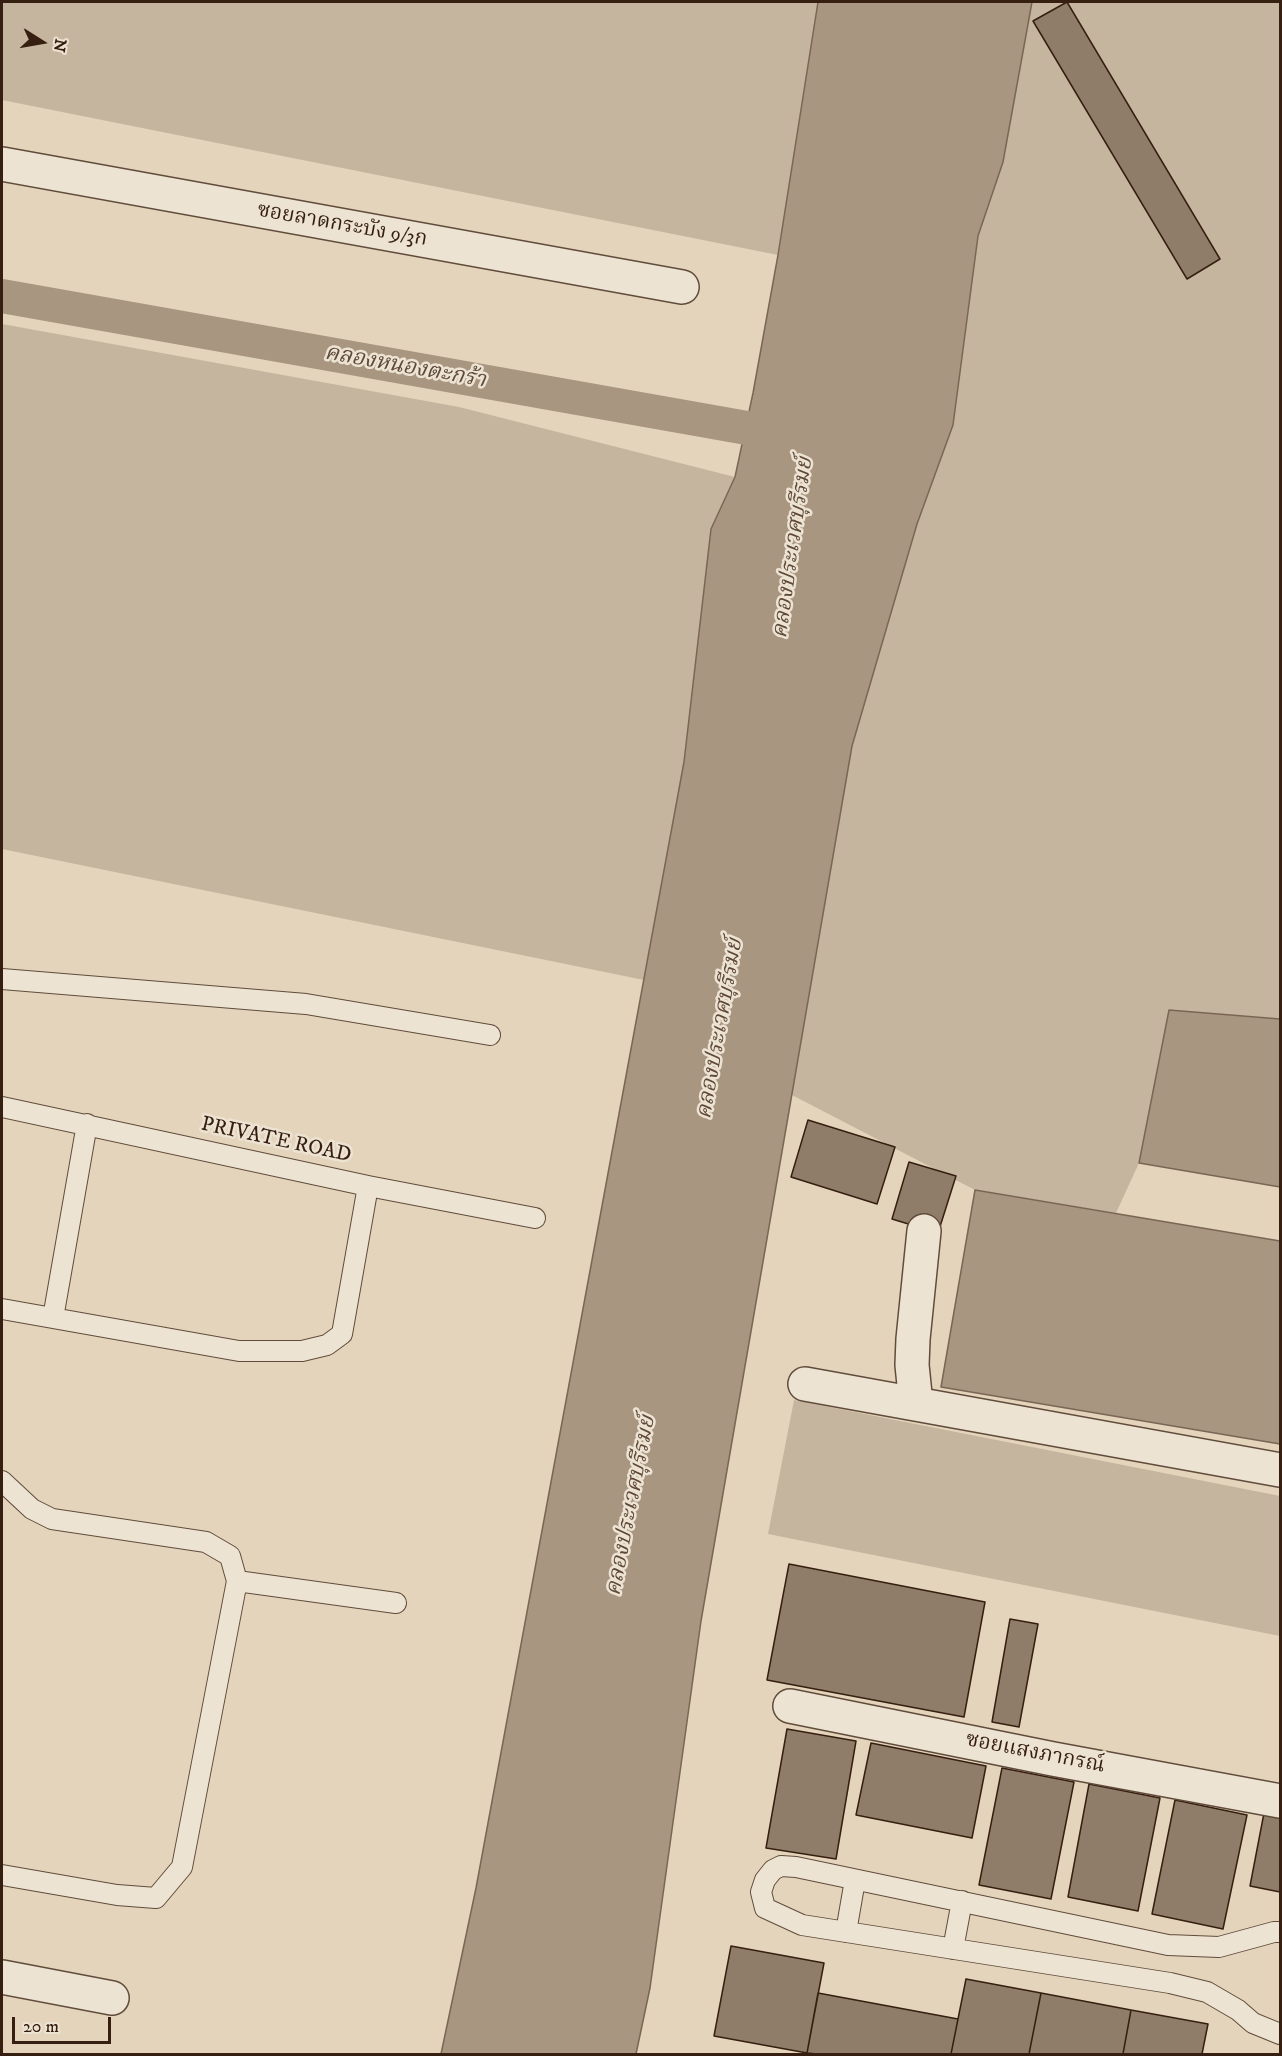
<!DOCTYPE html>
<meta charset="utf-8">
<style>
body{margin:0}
#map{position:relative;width:1282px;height:2056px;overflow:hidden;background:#e3d4bb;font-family:"IM FELL DW Pica",serif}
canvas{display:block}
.frame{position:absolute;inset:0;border:3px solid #361e10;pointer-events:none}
.north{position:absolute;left:12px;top:12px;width:60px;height:60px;-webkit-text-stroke:4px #ede3d3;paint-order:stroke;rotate:101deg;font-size:16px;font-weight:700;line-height:24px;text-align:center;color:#361e10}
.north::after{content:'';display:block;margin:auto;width:21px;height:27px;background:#361e10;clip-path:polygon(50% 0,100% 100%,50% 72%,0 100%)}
.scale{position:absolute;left:12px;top:2017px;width:99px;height:27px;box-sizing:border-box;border:3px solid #361e10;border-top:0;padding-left:8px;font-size:18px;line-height:21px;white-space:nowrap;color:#361e10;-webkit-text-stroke:4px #ede3d3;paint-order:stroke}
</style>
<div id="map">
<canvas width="1282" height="2056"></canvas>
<div class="frame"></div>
<div class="north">N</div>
<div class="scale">20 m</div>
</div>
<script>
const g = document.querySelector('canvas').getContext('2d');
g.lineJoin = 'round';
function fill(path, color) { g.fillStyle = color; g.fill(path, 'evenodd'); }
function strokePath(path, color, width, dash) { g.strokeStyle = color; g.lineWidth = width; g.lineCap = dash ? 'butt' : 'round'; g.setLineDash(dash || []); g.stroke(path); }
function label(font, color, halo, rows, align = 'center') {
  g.font = font + ' "IM FELL DW Pica","Noto Serif Thai",serif'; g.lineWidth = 5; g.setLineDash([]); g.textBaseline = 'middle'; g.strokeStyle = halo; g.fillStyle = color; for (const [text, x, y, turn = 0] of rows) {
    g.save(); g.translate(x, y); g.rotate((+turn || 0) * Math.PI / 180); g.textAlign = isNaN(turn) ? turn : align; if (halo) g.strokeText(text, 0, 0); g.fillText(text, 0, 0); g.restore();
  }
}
fill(new Path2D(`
 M2 2H818L778 255 2 100Z
 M1032 2H1280V1019L1169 1010 1139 1163 1116 1213 975 1190 792 1095 852 746 917 524 953 425 978 236 1003 162Z
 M2 324 459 407 735 477 711 529 684 762 644 980 2 849Z
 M794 1400 1280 1496V1636L768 1534Z`), '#c6b59e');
const water = new Path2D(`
 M818 2H1032L1003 162 978 236 953 425 917 524 852 746 701 1621 650 1988 636 2054H441L476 1888 684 762 711 529 735 477 753 393 778 255Z
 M1169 1010 1280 1019V1187L1139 1163Z
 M975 1190 1280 1241V1444L941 1387Z`);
fill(water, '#a89681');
strokePath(water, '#7a6654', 1.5);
strokePath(new Path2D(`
 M2 296 792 436`), '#a89681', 34);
const building = new Path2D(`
 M1067 2 1220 259 1187 279 1033 21Z
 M808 1120 895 1147 877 1204 791 1177Z
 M909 1162 956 1176 938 1233 892 1219Z
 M789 1564 985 1602 964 1717 767 1680Z
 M1010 1619 1038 1624 1019 1727 992 1722Z
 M787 1729 856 1741 836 1859 766 1848Z
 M871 1743 986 1766 972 1838 856 1815Z
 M1002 1768 1074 1782 1051 1899 979 1885Z
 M1089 1784 1160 1798 1138 1911 1068 1897Z
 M1175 1800 1247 1815 1223 1929 1152 1914Z
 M1264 1813 1280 1816V1892L1250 1886Z
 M731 1946 824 1963 807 2053 714 2036Z
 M966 1979 1041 1993 1029 2054H951Z
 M818 1993 958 2019 951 2054H817L807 2053Z
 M1041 1993 1131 2010 1123 2054H1029Z
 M1131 2010 1208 2024 1202 2054H1123Z`);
fill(building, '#907d69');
strokePath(building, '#361e10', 1.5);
const lane = new Path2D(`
 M2 979 306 1004 490 1035
 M2 1107 368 1186 342 1334 327 1345 302 1351H239L2 1309
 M368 1186 535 1218
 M53 1318 87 1124
 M2 1481 32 1509 52 1519 206 1542 230 1556 237 1581 182 1867 156 1898 117 1895 2 1875
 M237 1581 396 1603
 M846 1932 855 1880
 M1280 1932H1274L1219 1947 1168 1945 796 1867 781 1866 773 1870 765 1880 761 1892 765 1908 802 1925 1170 1983 1207 1992 1238 2010 1253 2023 1280 2034
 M953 1949 962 1901`);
const street = new Path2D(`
 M2 164 682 287
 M805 1384 1280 1470
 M916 1404 912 1365 913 1339 924 1231
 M790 1706 1053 1759 1280 1801
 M2 1977 112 1998`);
strokePath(lane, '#614c3b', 22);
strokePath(street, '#614c3b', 36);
strokePath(lane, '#ede3d3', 20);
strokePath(street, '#ede3d3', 33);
label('21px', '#361e10', '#ede3d3', [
 ["ซอยลาดกระบัง 9/3ก",342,226,10],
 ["PRIVATE ROAD",276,1141,12],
 ["ซอยแสงภากรณ์",1035,1754,11]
]);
label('italic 22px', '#5e4838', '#ede3d3', [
 ["คลองหนองตะกร้า",405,368,10],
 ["คลองประเวศบุรีรมย์",794,548,-82],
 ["คลองประเวศบุรีรมย์",721,1029,-80],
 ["คลองประเวศบุรีรมย์",632,1506,-79]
]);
</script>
